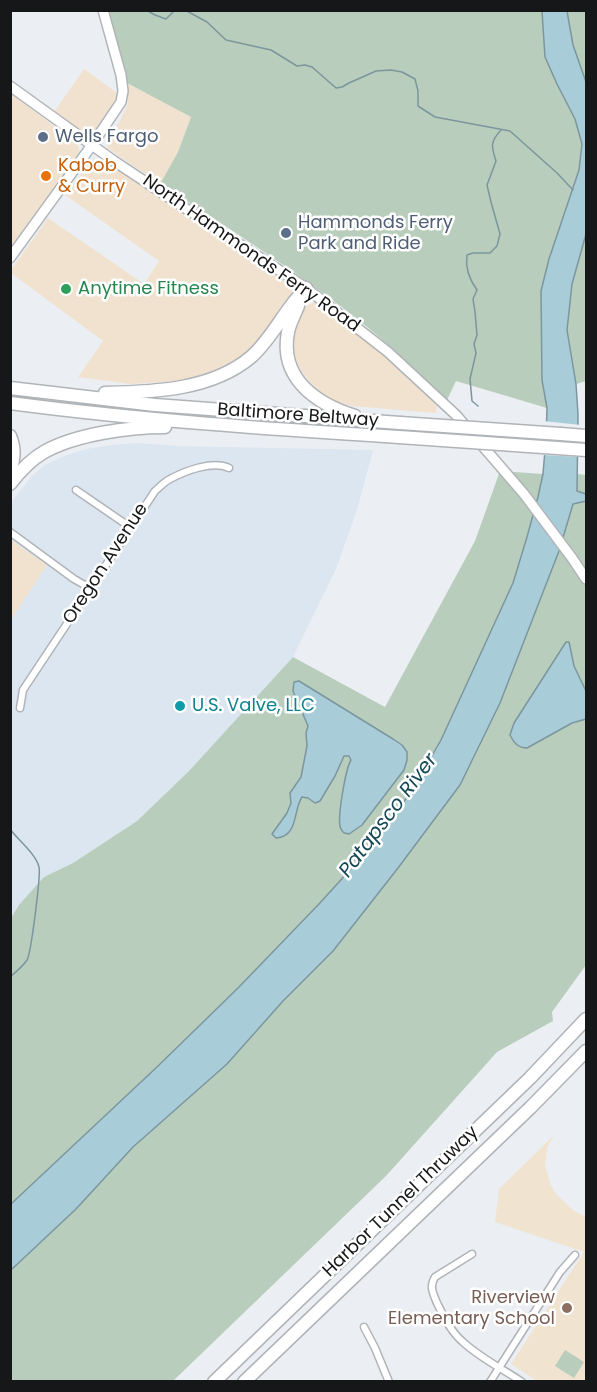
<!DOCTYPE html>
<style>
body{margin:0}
#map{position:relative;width:597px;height:1392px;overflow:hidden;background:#ebeff3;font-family:Poppins,sans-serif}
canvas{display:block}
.frame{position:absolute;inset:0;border:12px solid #161718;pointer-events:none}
</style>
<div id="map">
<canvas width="597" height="1392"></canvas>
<div class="frame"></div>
</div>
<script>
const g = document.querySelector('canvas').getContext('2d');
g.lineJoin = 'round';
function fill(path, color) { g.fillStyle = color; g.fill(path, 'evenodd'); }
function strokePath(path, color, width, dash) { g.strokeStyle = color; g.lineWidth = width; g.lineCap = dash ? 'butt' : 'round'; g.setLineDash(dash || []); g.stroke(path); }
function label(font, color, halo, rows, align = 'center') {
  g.font = font + ' Poppins,sans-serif'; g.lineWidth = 5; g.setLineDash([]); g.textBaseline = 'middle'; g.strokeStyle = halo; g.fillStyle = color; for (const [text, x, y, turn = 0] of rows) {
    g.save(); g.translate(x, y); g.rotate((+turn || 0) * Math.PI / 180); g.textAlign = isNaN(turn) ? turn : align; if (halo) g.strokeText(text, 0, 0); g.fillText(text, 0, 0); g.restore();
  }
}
fill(new Path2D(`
 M84 69 117 93 113 108 97 132 90 134H86L54 112Z
 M127 83 191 117 178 152 160 184 107 148 108 140 121 119 128 103Z
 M10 93 77 143 80 152 78 156 11 250Z
 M101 159 104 160 287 283 291 287 293 293 291 299 263 340 243 359 212 374 181 381 130 384 78 377 103 341 11 273V270L48 218 144 284 159 261 65 195 92 160Z
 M314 302 327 310 383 352 437 402 436 413 351 406 335 402 321 393 310 382 300 369 295 357 293 348V337L296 326 301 315 305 307 310 304Z
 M11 540 48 565 11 620Z`), '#f1e2cf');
fill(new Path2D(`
 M138 443 178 446 373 450 357 510 336 569 293 657 189 771 137 821 73 863 44 877 11 918V620L47 565 11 540V502L32 476 45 465 64 456 86 449 112 445Z`), '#dce6f0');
fill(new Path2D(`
 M554 1135 547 1148 545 1164 550 1184 556 1194 574 1211 586 1217V1381H537L511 1364 584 1252 495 1222 499 1189Z`), '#f0e3cf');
fill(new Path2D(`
 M108 11H586V381L576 384 547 408 456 381 447 400C420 375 394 349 366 326 301 274 230 229 160 184L178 152 191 117 127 83Z
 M500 471 543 474H578L586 475V965L552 1012 553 1021 497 1052 386 1176 173 1381 11 1382V918L19 905 44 877 73 863 137 821 189 771 293 657 385 707 475 541Z
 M565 1350 584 1362 574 1378 555 1366Z`), '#b8cdbb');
const water = new Path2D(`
 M542 11H567L573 45 586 82V234L572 284 567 330 576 384 578 414 577 491 586 494V501L573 504 559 551 500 703 460 785 398 868 333 951 283 1001 227 1064 133 1147 76 1209 11 1270V1204L158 1066 238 988 319 904 368 850 411 792 441 740 513 583 527 537 538 497 543 474 546 438 547 408 542 380 541 291 549 259 579 170 582 144 575 119 557 84 545 57Z
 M566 642H569L574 666 586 691V719L572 723 527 748C518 748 514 743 510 735L514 723Z
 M299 681 393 739 402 745 407 752V760L404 770 362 825 349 834C344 833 343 833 341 829 336 821 346 768 351 760L349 756H344L335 776 320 801 315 803 308 798 302 797C293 810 299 836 276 838L272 834 287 813 291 803 290 793 301 777 307 746 306 733 308 726 293 691 294 682Z`);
fill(water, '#a8cdd9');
strokePath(water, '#7c969f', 1.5);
fill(new Path2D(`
 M543 421 581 425V457L542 455Z`), '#ebeff3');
strokePath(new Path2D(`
 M126 10H127
 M146 10 155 15 166 19 175 10
 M185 10 207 22 226 40 271 50 297 66 305 65 312 67 336 88 342 87 349 83 376 71 391 70 402 72 415 79 418 91V106L435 117 510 131 557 173 573 190
 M478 406 472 401 470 379 476 353 474 344 477 335 475 312 473 299 477 290C469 279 465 268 467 255L473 253H490L497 246 500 234 491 202 487 185 496 161C491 146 490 142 501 130
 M10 829C18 840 36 854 39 867 41 874 31 954 27 960 23 966 16 972 10 977`), '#7c969f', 1.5);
const street = new Path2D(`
 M76 490 130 527
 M10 532 74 579 90 588
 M20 708 23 690 155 491C160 487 164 482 170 479 185 471 213 460 229 468
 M472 1254 435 1277C429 1287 433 1293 437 1303 444 1317 451 1332 463 1342 480 1358 503 1369 522 1382
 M364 1327 375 1348 389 1382
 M490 1382 560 1272 575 1255`);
const secondary = new Path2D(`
 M10 86 114 161 306 288 388 352 456 415 524 494 572 558 586 579
 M10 258 92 145 121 102 123 91 121 75 103 10`);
const highway = new Path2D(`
 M298 306C295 314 290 322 288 332 279 379 317 404 355 416
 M10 388 155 405 400 423
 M105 393C154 392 212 390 251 357 267 343 278 323 291 306 295 300 301 294 306 288
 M10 403C139 420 269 429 399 437
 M561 434 586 436
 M10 436C15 448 15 458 10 470
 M10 484C20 471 30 460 44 452 76 434 129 427 165 427
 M214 1382 530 1078 586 1019
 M244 1382 531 1107 586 1051`);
strokePath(street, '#b0b4b8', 9);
strokePath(secondary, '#b0b4b8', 12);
strokePath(highway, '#b0b4b8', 15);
strokePath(street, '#fff', 6);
strokePath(secondary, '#fff', 9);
strokePath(highway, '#fff', 12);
const highwayBridge = new Path2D(`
 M400 423 561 434
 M399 437 586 450`);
strokePath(highwayBridge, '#b0b4b8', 15, []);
strokePath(highwayBridge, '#fff', 12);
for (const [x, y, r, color] of [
 [43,137,6,"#5c6f8a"],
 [46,176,6,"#e8710a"],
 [286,233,6,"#5c6f8a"],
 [66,289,6,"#2e9e5b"],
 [180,706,6,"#0f9aa8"],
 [567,1308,6,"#8d6e63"]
]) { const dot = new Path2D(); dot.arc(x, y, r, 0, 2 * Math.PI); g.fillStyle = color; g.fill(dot); strokePath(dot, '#fff', 2); }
label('18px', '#4e5e75', '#fff', [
 ["Wells Fargo",55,137],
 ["Hammonds Ferry",298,223],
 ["Park and Ride",298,244]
], 'left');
label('18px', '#c56008', '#fff', [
 ["Kabob",58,166],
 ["& Curry",58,187]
], 'left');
label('18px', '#161718', '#fff', [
 ["North Hammonds Ferry Road",251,254,35],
 ["Baltimore Beltway",298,416,4],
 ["Oregon Avenue",106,564,-57],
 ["Harbor Tunnel Thruway",401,1202,-44]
]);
label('18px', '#27864d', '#fff', [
 ["Anytime Fitness",78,289]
], 'left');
label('18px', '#0d838f', '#fff', [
 ["U.S. Valve, LLC",192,706]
], 'left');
label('18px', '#785e54', '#fff', [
 ["Riverview",555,1298],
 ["Elementary School",555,1319]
], 'right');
label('italic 20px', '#144856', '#fff', [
 ["Patapsco River",389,816,-53]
]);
</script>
